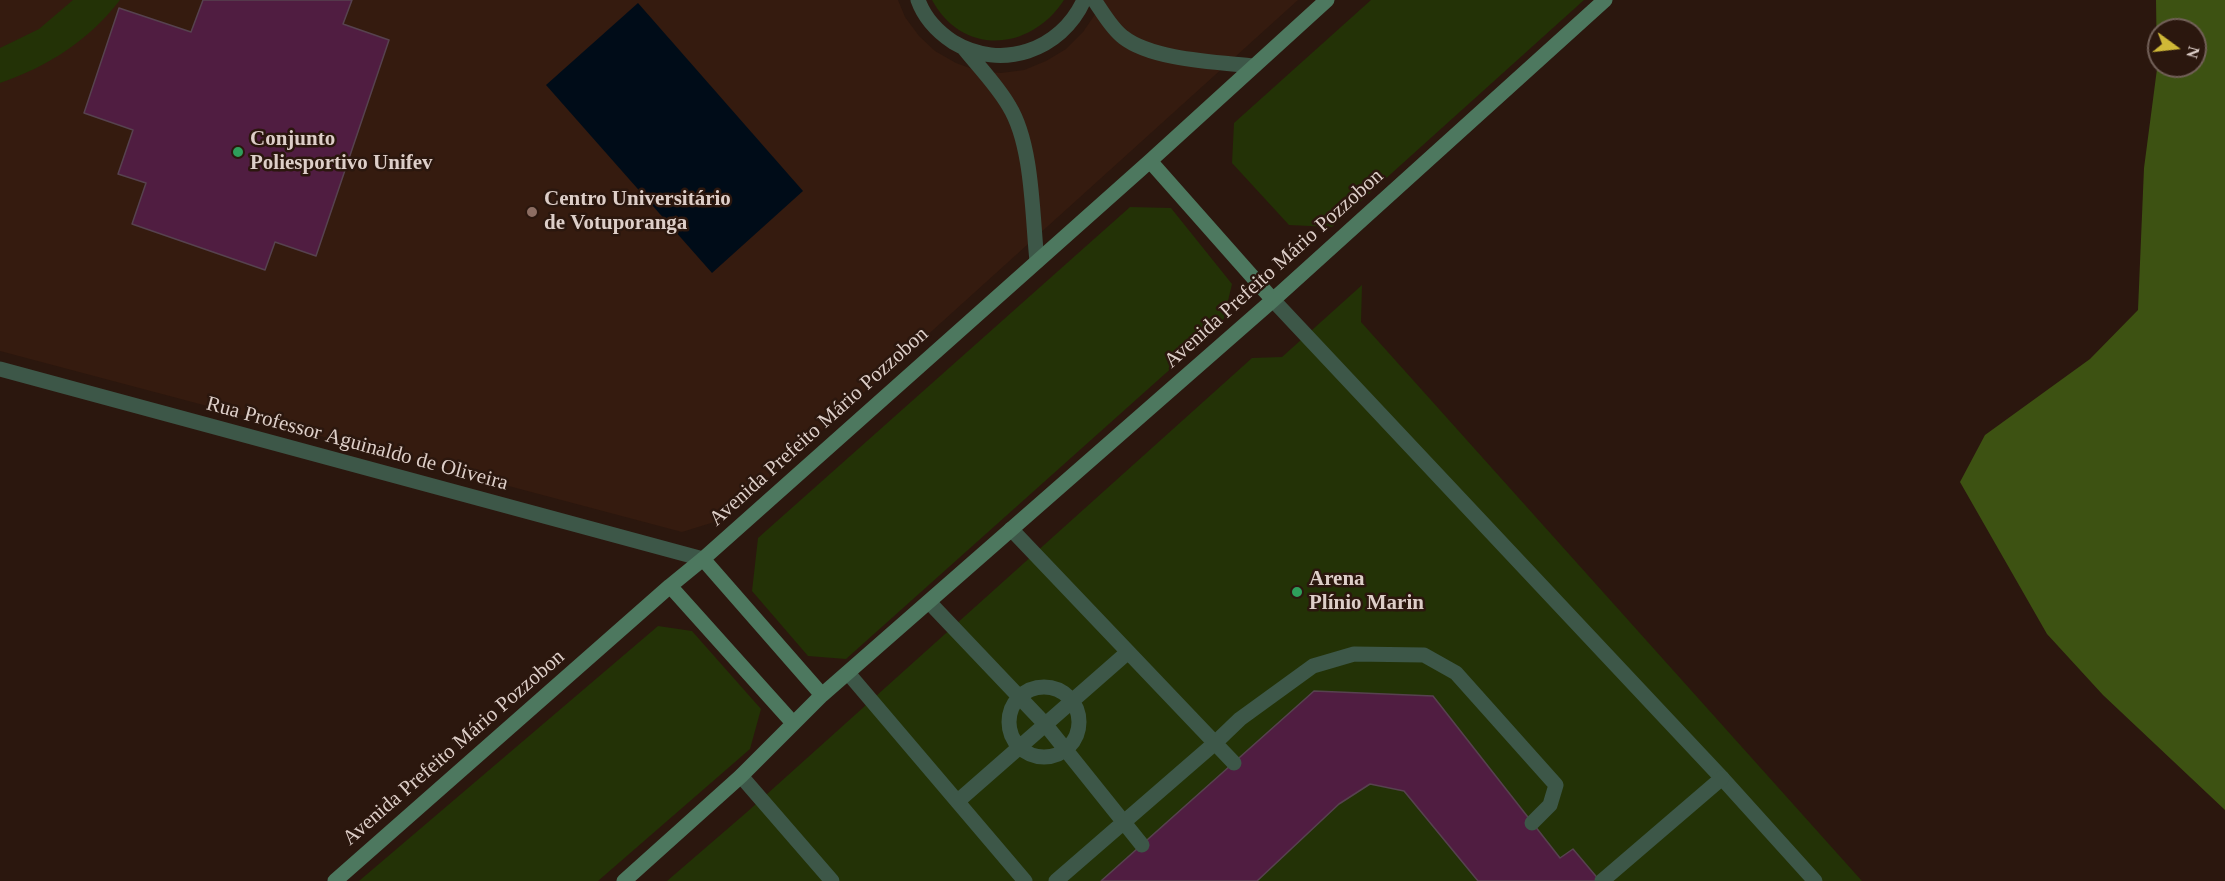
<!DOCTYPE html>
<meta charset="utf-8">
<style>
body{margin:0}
#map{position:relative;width:2225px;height:881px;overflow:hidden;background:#2b170e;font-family:"Times New Roman",serif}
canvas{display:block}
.north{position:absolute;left:2147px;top:18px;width:60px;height:60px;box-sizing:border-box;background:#2b170e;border:2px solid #726058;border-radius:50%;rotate:105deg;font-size:16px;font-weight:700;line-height:24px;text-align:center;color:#ddcec8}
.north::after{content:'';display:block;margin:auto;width:21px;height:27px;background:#cfb837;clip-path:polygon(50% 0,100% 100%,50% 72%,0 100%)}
</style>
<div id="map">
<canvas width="2225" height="881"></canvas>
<div class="north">N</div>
</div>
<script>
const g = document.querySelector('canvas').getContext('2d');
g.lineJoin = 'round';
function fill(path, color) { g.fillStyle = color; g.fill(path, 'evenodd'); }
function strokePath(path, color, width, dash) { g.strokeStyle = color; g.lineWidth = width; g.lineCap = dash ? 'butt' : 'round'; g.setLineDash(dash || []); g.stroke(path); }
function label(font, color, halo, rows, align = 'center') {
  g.font = font + ' "Times New Roman",serif'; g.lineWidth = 5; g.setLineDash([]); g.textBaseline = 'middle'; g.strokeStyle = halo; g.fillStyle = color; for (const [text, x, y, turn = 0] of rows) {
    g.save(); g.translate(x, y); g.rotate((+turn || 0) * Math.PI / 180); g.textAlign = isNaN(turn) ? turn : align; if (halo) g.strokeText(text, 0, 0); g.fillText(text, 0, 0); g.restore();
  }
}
fill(new Path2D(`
 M0 0H898L905 17 919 36 935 51 956 63 978 71 1001 73 1024 70 1046 61 1066 49 1083 32 1096 13 1101 0H1298L724 519 682 532 0 351Z`), '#351b0f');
fill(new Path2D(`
 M73 0H120C88 41 49 66 0 83V48L39 29Z
 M932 0H1064C1031 51 963 57 932 0Z
 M1371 0H1584L1332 227 1289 225 1232 163 1234 123Z
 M1130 207 1171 208 1232 284 1223 322 846 659 808 656 752 591 758 538Z
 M1362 285 1361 322 1862 881H1600L1573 850 1560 858 1433 696 1101 881H667L747 812 1252 358 1282 357Z
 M658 626 692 631 761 709 750 749 598 881H359Z
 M1370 784 1404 791 1478 881H1257L1339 804Z`), '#233206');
fill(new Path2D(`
 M2156 0H2225V810L2103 695 2047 634 1960 482 1985 435 2090 359 2138 310 2144 168 2157 69ZM2159 30H2195V66H2159Z`), '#3d5212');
fill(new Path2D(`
 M638 3 803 191 712 273 546 85Z`), '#000c18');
const building = new Path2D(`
 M203 0H352L343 24 389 40 316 256 275 242 265 270 132 224 146 183 118 174 133 130 84 113 119 8 191 32Z
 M1314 691 1433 696 1560 858 1573 849 1600 881H1478L1404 791 1370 784 1339 804 1257 881H1101Z`);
fill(building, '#501d41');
strokePath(building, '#57424f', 1.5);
strokePath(new Path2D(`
 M1273 300 1722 778 1815 881
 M741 776 832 881`), '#3d5748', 15);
strokePath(new Path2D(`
 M918 0C924 17 938 32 953 42 1001 71 1061 51 1084 0
 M1094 0C1102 11 1111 28 1123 37 1152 60 1217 62 1254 66
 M963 47C978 66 997 85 1009 106 1033 145 1032 215 1037 261
 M0 369 703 559
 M1011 529 1234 763
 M929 602 1045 724 1142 845
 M848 673 1025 881
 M1009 722a35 35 0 1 1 70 0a35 35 0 1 1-70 0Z
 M958 801 1128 652
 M1056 881 1215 743 1240 719 1313 666 1354 654 1424 655 1456 673 1556 785 1550 805 1532 823
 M1602 881 1722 778`), '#3d5748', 15);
strokePath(new Path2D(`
 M1150 161 1273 300
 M703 559 822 695
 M670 586 793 723
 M335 881 670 586 703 559 1150 161 1327 0
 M624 881 741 776 822 695 1273 300 1605 0`), '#4d785f', 15);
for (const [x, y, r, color] of [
 [238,152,6,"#2e9e5b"],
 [532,212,6,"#8d6e63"],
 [1297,592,6,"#2e9e5b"]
]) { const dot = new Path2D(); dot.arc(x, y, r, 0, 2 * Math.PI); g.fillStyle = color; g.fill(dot); strokePath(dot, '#2b170e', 2); }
label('bold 21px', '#ddcec8', '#2b170e', [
 ["Conjunto",250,140],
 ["Poliesportivo Unifev",250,164],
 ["Centro Universitário",544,200],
 ["de Votuporanga",544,224],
 ["Arena",1309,580],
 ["Plínio Marin",1309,604]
], 'left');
label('21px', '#ddcec8', '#2b170e', [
 ["Avenida Prefeito Mário Pozzobon",1274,269,-42],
 ["Avenida Prefeito Mário Pozzobon",819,427,-42],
 ["Rua Professor Aguinaldo de Oliveira",357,444,15],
 ["Avenida Prefeito Mário Pozzobon",454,748,-41]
]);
</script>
